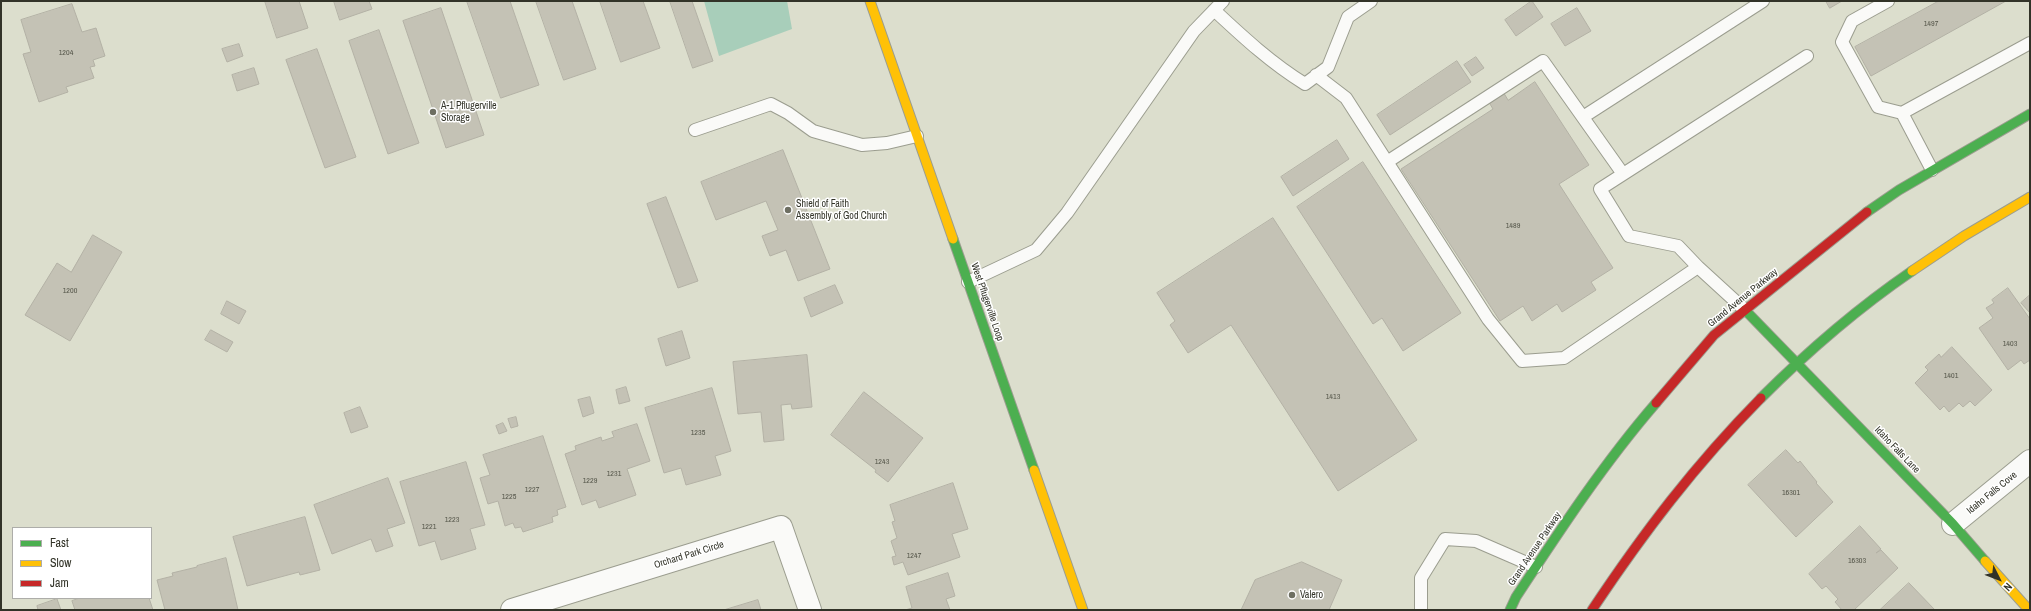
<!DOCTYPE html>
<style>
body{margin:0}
#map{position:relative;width:2031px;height:611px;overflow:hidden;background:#dcdecd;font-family:"Archivo Narrow",sans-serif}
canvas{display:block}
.frame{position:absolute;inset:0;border:2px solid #323328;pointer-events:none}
.legend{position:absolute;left:12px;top:527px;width:140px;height:72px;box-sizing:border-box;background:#fff;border:1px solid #adada9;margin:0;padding:5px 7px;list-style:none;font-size:12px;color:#323328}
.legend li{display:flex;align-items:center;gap:8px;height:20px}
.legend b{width:20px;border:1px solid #adada9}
.north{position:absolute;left:1979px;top:559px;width:40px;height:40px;-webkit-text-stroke:3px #fff;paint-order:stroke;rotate:132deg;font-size:11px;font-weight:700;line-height:16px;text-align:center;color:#323328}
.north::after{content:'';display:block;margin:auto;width:14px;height:18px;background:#323328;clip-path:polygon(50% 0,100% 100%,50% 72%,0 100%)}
</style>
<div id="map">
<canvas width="2031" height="611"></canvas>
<div class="frame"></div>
<ul class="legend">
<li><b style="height:5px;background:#4caf50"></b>Fast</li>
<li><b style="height:5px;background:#ffc107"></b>Slow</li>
<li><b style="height:5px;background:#c62828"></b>Jam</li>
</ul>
<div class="north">N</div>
</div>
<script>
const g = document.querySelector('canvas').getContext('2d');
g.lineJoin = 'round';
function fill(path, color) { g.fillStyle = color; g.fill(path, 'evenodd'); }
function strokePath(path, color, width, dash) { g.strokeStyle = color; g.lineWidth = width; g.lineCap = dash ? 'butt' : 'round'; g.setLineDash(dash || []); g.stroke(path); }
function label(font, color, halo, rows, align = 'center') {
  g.font = font + ' "Archivo Narrow",sans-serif'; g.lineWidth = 3; g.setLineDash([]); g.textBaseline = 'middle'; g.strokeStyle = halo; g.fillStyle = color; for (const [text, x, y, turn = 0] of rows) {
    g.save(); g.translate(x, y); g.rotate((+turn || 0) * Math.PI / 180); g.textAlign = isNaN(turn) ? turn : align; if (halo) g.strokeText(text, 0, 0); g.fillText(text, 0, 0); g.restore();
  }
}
fill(new Path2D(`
 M704 1H787L792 29 719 56Z`), '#a8ceba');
const building = new Path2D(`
 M265 1H299L308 28 277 38Z
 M334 1H369L372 9 340 20Z
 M467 1H510L539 85 501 98Z
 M536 1H572L596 69 564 80Z
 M600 1H643L660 48 621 62Z
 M670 1H692L713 61 693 68Z
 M1532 1 1543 17 1516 36 1505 20Z
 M1826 1H1842L1830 8Z
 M1939 1H2006L1871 76 1855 47Z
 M72 4 82 32 96 28 105 56 93 60 95 66 90 67 94 78 66 87 68 92 39 102 23 54 31 52 21 20Z
 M441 8 484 135 446 148 403 21Z
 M1577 8 1591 31 1565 46 1551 24Z
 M379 30 419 143 388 154 349 41Z
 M239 44 243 56 227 62 222 49Z
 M317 49 356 157 325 168 286 60Z
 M1476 57 1484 68 1472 76 1464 65Z
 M1457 61 1471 82 1390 135 1377 115Z
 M254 68 259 84 237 91 232 75Z
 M1535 82 1589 165 1559 184 1613 268 1591 282 1596 290 1562 312 1557 304 1532 321 1523 306 1500 321 1401 169 1493 109 1487 99 1502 90 1508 100Z
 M1337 140 1349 159 1293 196 1281 177Z
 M783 150 830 269 798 281 786 250 770 256 762 236 778 230 766 201 716 220 701 182Z
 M1363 162 1461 313 1403 351 1382 318 1373 324 1297 207Z
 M666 197 698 281 678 288 647 204Z
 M1273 218 1417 440 1338 491 1231 325 1188 353 1170 325 1175 321 1157 293Z
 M93 235 122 252 70 341 25 315 57 263 71 272Z
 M835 285 843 303 811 317 804 298Z
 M2008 288 2030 319V360L2024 364 2021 360 2008 370 1979 328 1993 318 1986 308 1994 303 1992 300Z
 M2030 295V313L2021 303Z
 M227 301 246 311 239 324 221 314Z
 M211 330 233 342 227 352 205 340Z
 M682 331 690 358 666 366 658 339Z
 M1952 347 1992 390 1975 406 1970 401 1963 407 1959 403 1949 412 1944 406 1940 410 1915 383 1928 370 1925 367 1939 354 1941 357Z
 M807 355 812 407 792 409 791 404 781 405 784 440 764 442 761 412 738 414 733 362Z
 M626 387 630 401 619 404 616 390Z
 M712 388 731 451 715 456 721 475 686 485 681 468 664 473 645 408Z
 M864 392 923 438 888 482 875 472 876 470 831 435Z
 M590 397 594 413 583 417 578 400Z
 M360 407 368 427 351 433 344 413Z
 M516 417 518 426 511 428 508 419Z
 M503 423 507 431 499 434 496 426Z
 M637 424 650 461 627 469 636 495 599 508 596 500 582 505 565 454 576 450 575 446 601 437 602 441 614 437 612 432Z
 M543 436 566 507 557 510 558 515 552 517 553 522 523 532 521 527 515 528 513 523 505 526 498 501 488 504 480 478 490 475 483 455Z
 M1786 450 1798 463 1800 461 1808 471 1817 482 1816 483 1833 502 1796 537 1748 485Z
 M466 462 485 525 470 529 476 549 441 560 435 541 419 546 400 482Z
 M388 478 405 523 387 529 393 546 376 552 371 539 332 554 314 505Z
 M953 483 968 529 952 534 960 557 908 575 903 562 894 565 892 557 896 556 891 541 897 538 892 522 895 521 890 505Z
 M305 517 320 570 300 575 299 572 247 586 233 537Z
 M1860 526 1881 549 1876 553 1881 550 1898 568 1854 610H1842L1835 602 1838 599 1826 586 1822 589 1809 574Z
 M226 558 238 610H165L157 580 173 576 172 573 197 567V566Z
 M1302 562 1342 580 1329 610H1241L1255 580Z
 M948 573 955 596 946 599 950 610H905L912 608 906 587Z
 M1909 583 1935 610H1880Z
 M80 598H149L153 610H75L72 601Z
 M57 599 61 610H38L37 606Z
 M758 600 761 610H724Z`);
fill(building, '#c4c2b5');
strokePath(building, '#b3b1a5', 1);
const lane = new Path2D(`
 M1888 1 1852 21 1842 42 1878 107 1902 113
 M1214 10C1243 37 1271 63 1305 84L1328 67 1348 17 1371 1
 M1316 75 1346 98 1488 319 1522 361 1564 358 1698 267 1745 310
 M1583 117 1763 1
 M695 130 771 104 788 113 813 131 862 145 887 143 917 136
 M1387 162 1543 61 1623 174
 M1932 170 1902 113 2030 43
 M1698 267 1678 246 1629 236 1600 189 1807 56
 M968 282 1036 250 1067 213 1194 31 1223 1
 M1421 610V578L1445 539 1476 541 1536 567`);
const street = new Path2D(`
 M1953 524 2030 461
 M512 610 781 527 810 610`);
const fast = new Path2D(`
 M1867 212 1899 190 2030 114
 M953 239 1034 470
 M1745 310 1953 524 1985 561
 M1761 398C1807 352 1858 308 1912 271
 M1510 610 1516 597C1560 530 1604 463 1656 403`);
const slow = new Path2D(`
 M870 1 953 239
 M1912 271 1964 236 2030 197
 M1034 470 1083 610
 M1985 561 2029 610`);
const jam = new Path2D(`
 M1656 403 1714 335 1867 212
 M1592 610C1644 532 1695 465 1761 398`);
strokePath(lane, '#9b9d8f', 14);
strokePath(street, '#9b9d8f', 24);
strokePath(fast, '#9b9d8f', 11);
strokePath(slow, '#9b9d8f', 11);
strokePath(jam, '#9b9d8f', 11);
strokePath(lane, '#fafaf8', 12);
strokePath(street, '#fafaf8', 22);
strokePath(fast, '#4caf50', 9);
strokePath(slow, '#ffc107', 9);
strokePath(jam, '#c62828', 9);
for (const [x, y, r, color] of [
 [433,112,4,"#6e6f62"],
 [788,210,4,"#6e6f62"],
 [1292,595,4,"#6e6f62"]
]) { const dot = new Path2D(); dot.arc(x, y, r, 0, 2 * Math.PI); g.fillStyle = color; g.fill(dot); strokePath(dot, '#fff', 1.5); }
label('8px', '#56574b', null, [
 ["1497",1931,24],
 ["1204",66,53],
 ["1489",1513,226],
 ["1200",70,291],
 ["1403",2010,344],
 ["1401",1951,376],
 ["1413",1333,397],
 ["1235",698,433],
 ["1243",882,462],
 ["1231",614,474],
 ["1229",590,481],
 ["1227",532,490],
 ["16301",1791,493],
 ["1225",509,497],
 ["1223",452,520],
 ["1221",429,527],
 ["1247",914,556],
 ["16303",1857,561]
]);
label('10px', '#323328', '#fff', [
 ["A-1 Pflugerville",441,106],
 ["Storage",441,118],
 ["Shield of Faith",796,204],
 ["Assembly of God Church",796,216],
 ["Valero",1300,595]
], 'left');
label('10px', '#323328', '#fff', [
 ["Grand Avenue Parkway",1743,298,-39],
 ["West Pflugerville Loop",987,302,71],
 ["Idaho Falls Lane",1897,450,46],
 ["Idaho Falls Cove",1992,493,-39],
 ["Grand Avenue Parkway",1535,549,-56],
 ["Orchard Park Circle",689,555,-17]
]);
</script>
